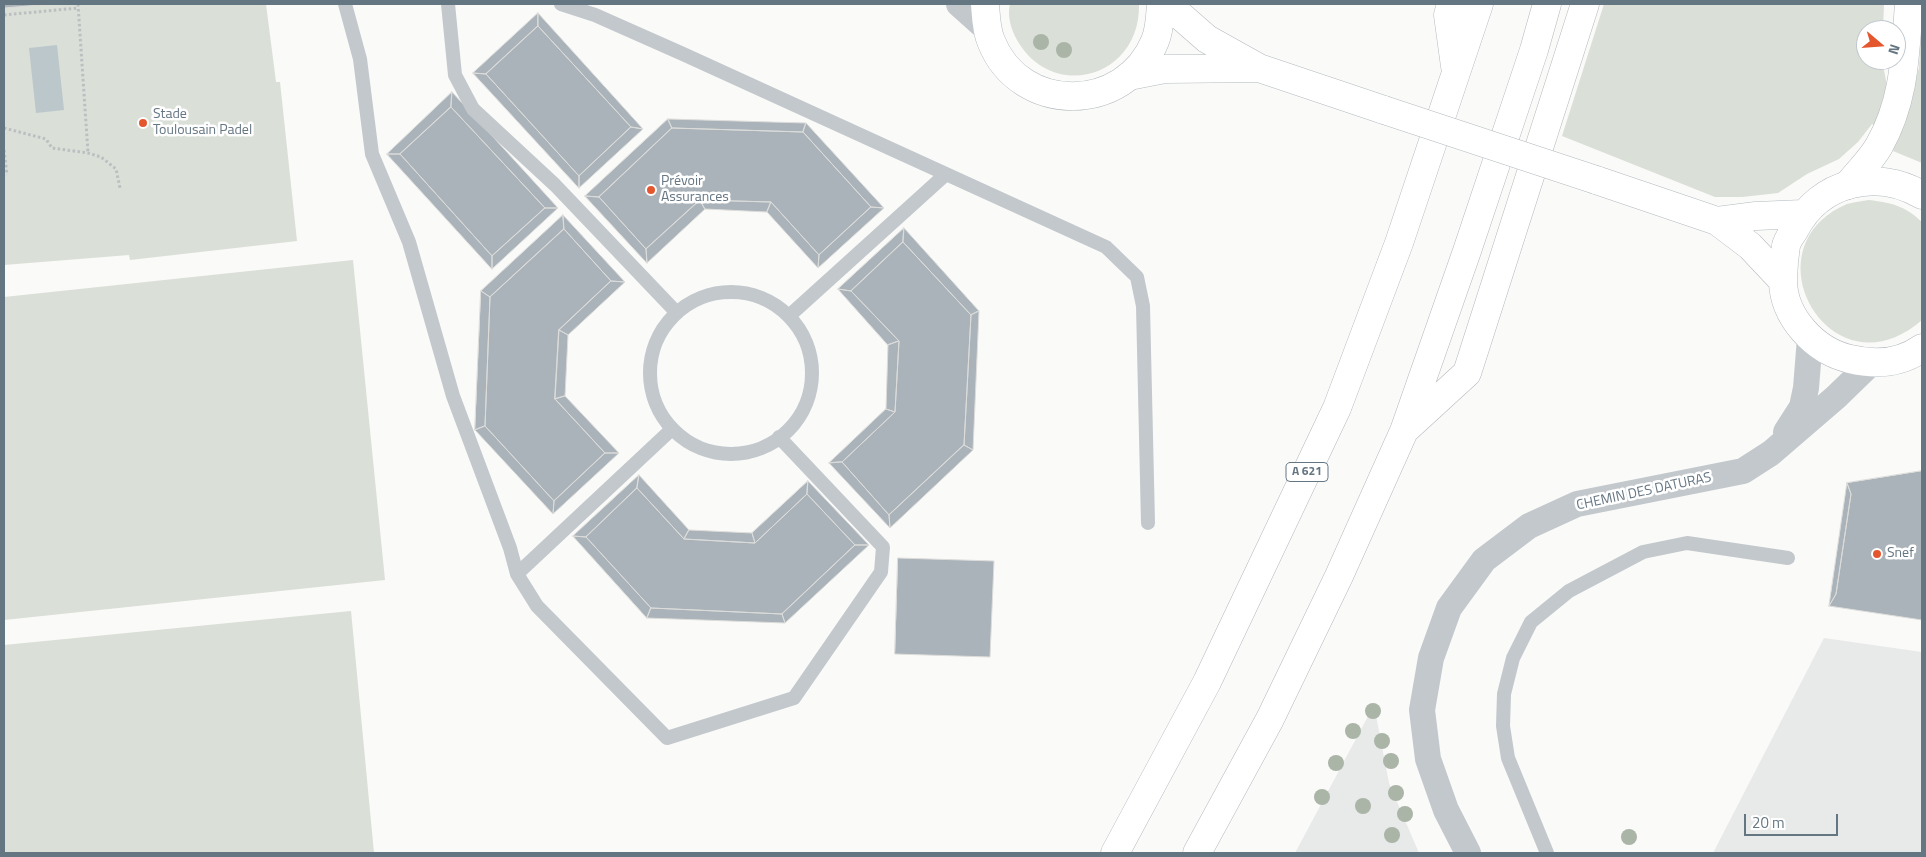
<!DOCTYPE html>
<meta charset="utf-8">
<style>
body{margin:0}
#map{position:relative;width:1926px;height:857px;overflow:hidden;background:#fafaf8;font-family:"Titillium Web",sans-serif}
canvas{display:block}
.frame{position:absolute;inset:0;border:5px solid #657683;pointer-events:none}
.north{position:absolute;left:1856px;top:20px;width:50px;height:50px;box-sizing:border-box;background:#fff;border:1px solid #c1c8cd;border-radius:50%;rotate:108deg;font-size:14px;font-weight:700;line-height:20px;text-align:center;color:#657683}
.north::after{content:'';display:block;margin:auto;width:18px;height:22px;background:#e4572e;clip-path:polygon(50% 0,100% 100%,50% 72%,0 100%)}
.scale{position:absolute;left:1744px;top:814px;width:94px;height:22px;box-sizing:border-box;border:2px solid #657683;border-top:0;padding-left:6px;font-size:15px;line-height:18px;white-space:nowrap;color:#657683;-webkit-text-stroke:4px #fff;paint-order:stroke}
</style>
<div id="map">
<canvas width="1926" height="857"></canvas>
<div class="frame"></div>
<div class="north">N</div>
<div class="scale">20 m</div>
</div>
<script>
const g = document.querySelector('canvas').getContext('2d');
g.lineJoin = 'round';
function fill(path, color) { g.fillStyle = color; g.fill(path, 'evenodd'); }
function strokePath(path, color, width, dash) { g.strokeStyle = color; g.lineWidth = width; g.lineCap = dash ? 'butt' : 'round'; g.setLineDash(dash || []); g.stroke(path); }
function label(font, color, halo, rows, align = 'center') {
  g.font = font + ' "Titillium Web",sans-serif'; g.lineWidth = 5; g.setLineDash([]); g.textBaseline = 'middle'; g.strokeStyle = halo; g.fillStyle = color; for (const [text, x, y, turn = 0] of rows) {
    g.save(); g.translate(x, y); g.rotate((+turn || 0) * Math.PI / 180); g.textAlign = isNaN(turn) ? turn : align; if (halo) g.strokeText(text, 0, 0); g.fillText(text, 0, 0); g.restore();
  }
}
fill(new Path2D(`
 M1824 638 1922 652V853H1713Z
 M1374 705 1389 783 1419 853H1295Z`), '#e8e9e9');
fill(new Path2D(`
 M4 4H266L276 82H280L297 241 130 260 129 255 4 265Z
 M1010 4H1139C1141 77 1053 103 1017 40 1011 29 1007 16 1010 4Z
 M1604 4H1884L1883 30H1866V60H1882L1888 91 1877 127 1872 124 1858 142 1839 159 1807 174 1778 193 1742 197H1715L1562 136Z
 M1922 12V163L1893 151 1919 68Z
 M1869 200C1893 203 1905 206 1922 222V320C1832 399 1744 248 1847 204 1854 202 1862 201 1869 200Z
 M353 260 385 580 4 620V297Z
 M351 611 374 853H4V645Z`), '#dadfd7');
fill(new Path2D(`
 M57 45 64 110 36 113 29 48Z`), '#bbc7cb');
const building = new Path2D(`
 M4 4H52L4 8Z
 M538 13V26L486 74 473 73Z
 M538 13 643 129 631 127 538 26Z
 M538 26 631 127 579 176 486 74Z
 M473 73 486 74 579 176V188Z
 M452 92 558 208H545L451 107Z
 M452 92 451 107 400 154H387Z
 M451 107 545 208 492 256 400 154Z
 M668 119 806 123 803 132 672 128Z
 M668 119 672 128 599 197 585 196Z
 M806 123 884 208 871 207 803 132Z
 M631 127 643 129 579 188V176Z
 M672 128 803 132 871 207 819 255 771 202 700 200 646 249 599 197Z
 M387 154H400L492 256V269Z
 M585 196 599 197 646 249 647 263Z
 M700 200 705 209 647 263 646 249Z
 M700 200 771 202 767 212 705 209Z
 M771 202 819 255 818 268 767 212Z
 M871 207 884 208 818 268 819 255Z
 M545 208H558L492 269V256Z
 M563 215 625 282 611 281 564 229Z
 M563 215 564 229 490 297 481 291Z
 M904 228 903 242 851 291 838 289Z
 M904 228 979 311 971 315 903 242Z
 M564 229 611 281 559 330 555 399 605 453 554 501 485 426 490 297Z
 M903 242 971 315 964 445 889 515 842 462 895 412 899 341 851 291Z
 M611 281 625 282 568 335 559 330Z
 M838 289 851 291 899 341 888 345Z
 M481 291 490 297 485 426 475 430Z
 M979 311 973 450 964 445 971 315Z
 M559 330 568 335 565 396 555 399Z
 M899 341 895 412 886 409 888 345Z
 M565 396 619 453H605L555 399Z
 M886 409 895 412 842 462 829 463Z
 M485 426 554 501 553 514 475 430Z
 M964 445 973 450 890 528 889 515Z
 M605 453H619L553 514 554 501Z
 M842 462 889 515 890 528 829 463Z
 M1922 471V620L1829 606 1836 594 1851 494 1847 483Z
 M639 475 689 530 684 539 637 488Z
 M639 475 637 488 586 537 573 536Z
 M808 481 869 545H855L807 494Z
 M808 481 807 494 755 543 752 533Z
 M1847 483 1851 494 1836 594 1829 606Z
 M637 488 684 539 755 543 807 494 855 545 782 614 651 608 586 537Z
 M689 530 752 533 755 543 684 539Z
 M573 536 586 537 651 608 647 618Z
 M855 545H869L785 623 782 614Z
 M898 558 994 561 990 657 895 654Z
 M651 608 782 614 785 623 647 618Z`);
fill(building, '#aab3b9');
strokePath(building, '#dcdcda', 1);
const secondary = new Path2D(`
 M985 4C986 16 986 29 991 41 1020 115 1125 114 1155 41 1160 29 1160 16 1161 4
 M1167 4 1207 39 1259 68 1384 110
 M1129 76 1165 69 1257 68
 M1596 180 1717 221 1750 246 1783 281
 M1922 195C1876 168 1820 182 1795 229 1792 234 1787 240 1786 246 1785 251 1785 256 1784 261 1784 267 1783 274 1783 280 1783 317 1815 351 1850 359 1875 365 1900 364 1922 348
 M1717 221 1756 216 1803 214`);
const highway = new Path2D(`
 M1451 4 1448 15 1455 66
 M1848 185C1858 172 1871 160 1879 146 1905 100 1905 55 1909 4
 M1407 428 1467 373 1585 4
 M1115 853 1207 682 1337 408 1399 243 1479 4
 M1197 853 1270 719 1339 576 1404 431 1467 251 1534 50 1547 4`);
strokePath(secondary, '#b3babf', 29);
strokePath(highway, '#b4b9bd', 29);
strokePath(new Path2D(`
 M78 4 88 153
 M4 15 78 8
 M4 128 46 139 52 148 88 153 101 157 116 169 120 188
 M4 150 7 175`), '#bbbfc2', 3, [2.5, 2.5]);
strokePath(new Path2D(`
 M345 4 360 59 372 154 409 242 453 396 510 548 517 574 537 606 667 738 794 698 881 572 883 547 779 437
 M448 4 455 75 473 109 555 185 677 313
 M561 4 595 15 683 54 1106 247 1137 277 1143 306 1148 523
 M650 373a81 81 0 1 1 162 0a81 81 0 1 1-162 0Z
 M789 316 946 174
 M517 574 672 429
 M1547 853 1508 758 1503 726 1504 694 1513 658 1531 622 1569 591 1643 552 1687 543 1788 558`), '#c3c8cc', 14);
strokePath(new Path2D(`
 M959 4 987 29
 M1786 432 1802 407 1806 388 1810 338
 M1468 853 1446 810 1428 759 1422 710 1431 658 1449 608 1484 560 1529 526 1577 504 1743 471 1771 453 1836 397 1870 364`), '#c3c8cc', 26);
strokePath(secondary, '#fff', 28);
strokePath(highway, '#fff', 28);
const secondaryBridge = new Path2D(`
 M1384 110 1596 180`);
strokePath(secondaryBridge, '#b3babf', 29, []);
strokePath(secondaryBridge, '#fff', 28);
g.fillStyle = '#aab4a7';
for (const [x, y] of [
 [1041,42],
 [1064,50],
 [1373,711],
 [1353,731],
 [1382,741],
 [1391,761],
 [1336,763],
 [1396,793],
 [1322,797],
 [1363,806],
 [1405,814],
 [1392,835],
 [1629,837]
]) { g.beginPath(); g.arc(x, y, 8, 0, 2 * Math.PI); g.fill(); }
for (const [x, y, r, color] of [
 [143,123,5,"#e4572e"],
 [651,190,5,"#e4572e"],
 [1877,554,5,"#e4572e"]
]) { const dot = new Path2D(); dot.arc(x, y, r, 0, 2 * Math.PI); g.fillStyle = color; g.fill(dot); strokePath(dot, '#fff', 2); }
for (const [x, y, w] of [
 [1307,472,42]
]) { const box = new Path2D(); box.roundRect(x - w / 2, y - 9.5, w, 19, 4); g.fillStyle = '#fff'; g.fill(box); strokePath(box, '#657683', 1); }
label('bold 12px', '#657683', null, [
 ["A 621",1307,472]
]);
label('14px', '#657683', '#fff', [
 ["Stade",153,115],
 ["Toulousain Padel",153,131],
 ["Prévoir",661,182],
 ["Assurances",661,198],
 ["Snef",1887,554]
], 'left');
label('14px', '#657683', '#fff', [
 ["CHEMIN DES DATURAS",1644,492,-12]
]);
</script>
